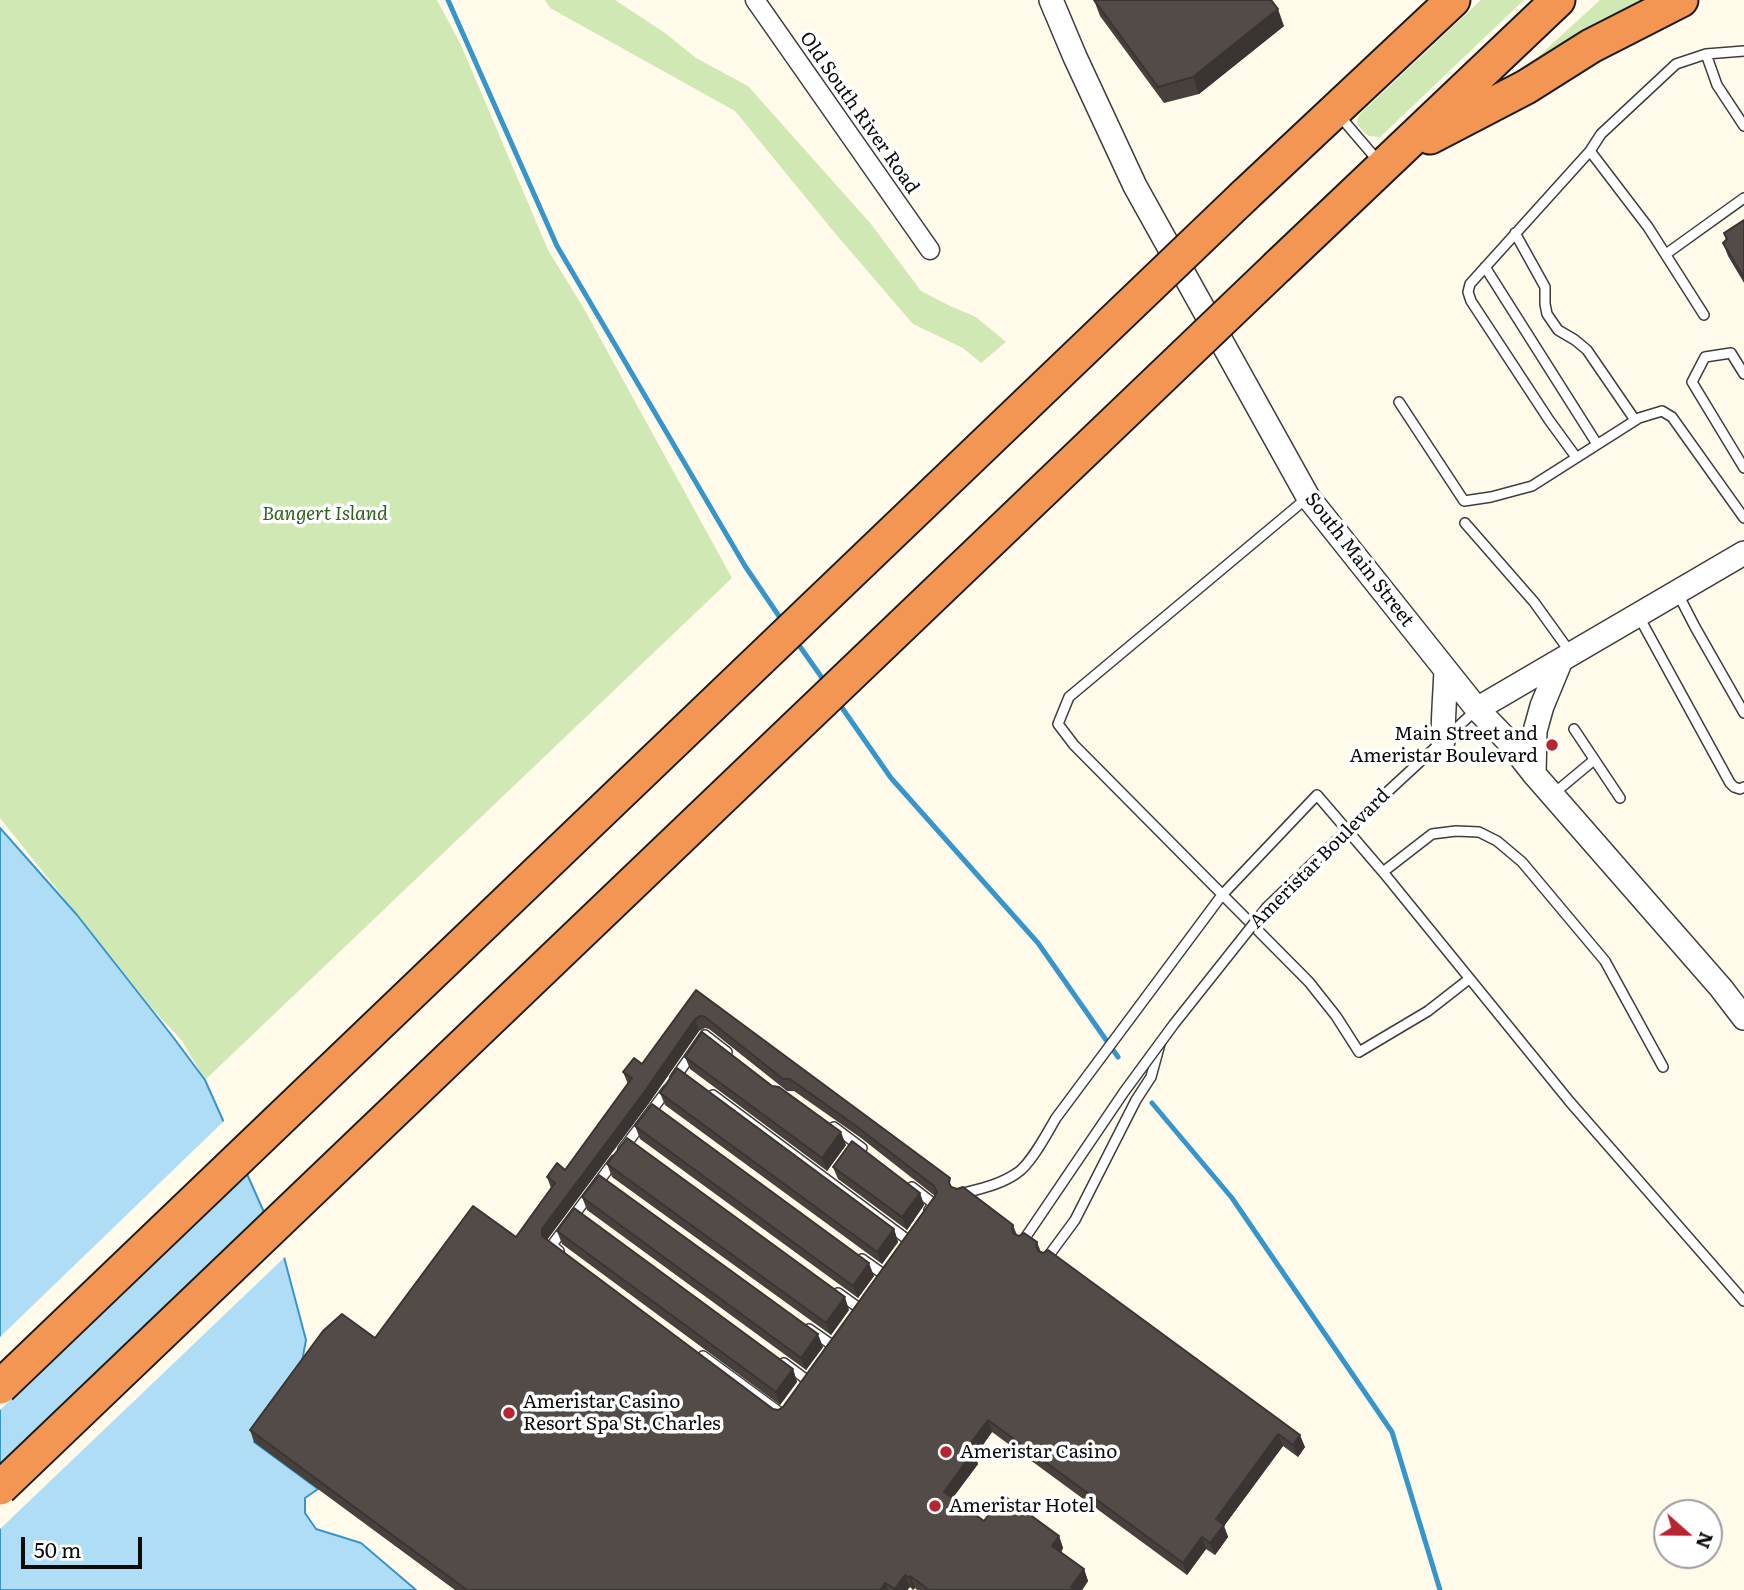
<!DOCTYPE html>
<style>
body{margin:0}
#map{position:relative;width:1744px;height:1590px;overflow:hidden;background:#fffae9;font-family:Literata,serif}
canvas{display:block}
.north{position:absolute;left:1653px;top:1499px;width:70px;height:70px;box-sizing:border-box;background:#fff;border:2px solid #9d9d9d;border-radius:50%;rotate:111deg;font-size:19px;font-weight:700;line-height:28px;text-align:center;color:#0b0b0b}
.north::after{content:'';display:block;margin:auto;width:24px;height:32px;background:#b82532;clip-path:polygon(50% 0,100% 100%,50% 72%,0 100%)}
.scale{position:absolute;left:21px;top:1537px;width:121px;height:32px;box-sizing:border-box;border:4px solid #0b0b0b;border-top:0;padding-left:9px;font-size:21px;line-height:24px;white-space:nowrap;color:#0b0b0b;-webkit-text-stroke:5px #fff;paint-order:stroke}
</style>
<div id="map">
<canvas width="1744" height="1590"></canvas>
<div class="north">N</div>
<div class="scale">50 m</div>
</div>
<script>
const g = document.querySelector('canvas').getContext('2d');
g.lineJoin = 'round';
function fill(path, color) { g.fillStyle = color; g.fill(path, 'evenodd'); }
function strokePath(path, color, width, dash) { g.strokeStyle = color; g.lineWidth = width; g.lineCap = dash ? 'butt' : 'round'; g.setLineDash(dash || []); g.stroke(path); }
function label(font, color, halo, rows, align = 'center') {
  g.font = font + ' Literata,serif'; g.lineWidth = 7; g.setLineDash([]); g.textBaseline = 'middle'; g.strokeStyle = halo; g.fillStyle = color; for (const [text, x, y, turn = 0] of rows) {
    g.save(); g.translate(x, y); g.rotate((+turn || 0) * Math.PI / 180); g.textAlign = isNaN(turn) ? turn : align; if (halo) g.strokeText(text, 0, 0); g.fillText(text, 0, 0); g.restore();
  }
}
fill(new Path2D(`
 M0 0H437L461 45 548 250 583 307 732 578 205 1080 182 1041 151 1007 0 818Z
 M545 0H615L665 33 696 58 748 86 871 224 921 291 950 306 976 317 1006 342 981 363 963 348 913 324 834 232 735 111 550 8Z
 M1481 0H1524L1380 137C1366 137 1364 134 1357 122L1359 115Z
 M1600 0H1643L1515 78Z`), '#d0e8b4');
const water = new Path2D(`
 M0 828 77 915 173 1037 205 1080 284 1257 306 1340 298 1383 254 1442 318 1489 305 1498V1513L316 1529 361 1543 416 1590H0Z`);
fill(water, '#aeddf5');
strokePath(water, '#3695cb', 2);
fill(new Path2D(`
 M226 1119 250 1171 0 1410V1337Z
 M267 1211 287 1255 0 1529V1467Z`), '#fffae9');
strokePath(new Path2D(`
 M448 0 557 246 745 566 783 622
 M796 641 825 682
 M838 702 891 778 1038 943 1118 1057
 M1152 1103 1232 1198 1392 1432 1440 1590`), '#3695cb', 5);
const service = new Path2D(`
 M1706 54 1717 85 1744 126
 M1338 114 1379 162
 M1590 151 1648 227 1704 315
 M1515 233 1545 287V304L1547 314 1558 330 1575 340 1587 350 1635 420
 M1666 254 1744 198
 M1485 267 1597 444
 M1744 374 1731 353 1705 357 1692 382 1744 468
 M1399 402 1464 501 1491 497 1532 486 1639 418 1662 411 1672 417 1744 518
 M1576 457 1549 420 1471 301 1468 292 1470 284 1590 151 1601 134 1676 64 1706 54 1744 51
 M1307 498 1069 697 1058 724 1074 745 1309 982 1336 1016 1359 1052 1428 1011 1469 979
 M1465 523 1534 602 1570 652
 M1678 594 1695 627 1744 713
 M1638 615 1730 783 1734 787 1740 789 1744 787
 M1574 729 1620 798
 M1552 795 1594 760
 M1371 807 1476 710
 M1383 872 1432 834 1456 831 1479 832 1497 841 1522 862 1605 961 1663 1067
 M675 1078 705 1035 727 1052
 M713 1095 908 1240
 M834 1127 862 1148
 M623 1149 667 1090
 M912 1187 934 1204 929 1210
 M960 1194C979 1189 1000 1185 1017 1173 1031 1164 1047 1133 1056 1118L1222 895 1317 795 1383 872 1570 1102 1744 1301
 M559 1251 552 1245 615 1160
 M1047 1258 1075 1220 1136 1100 1151 1077 1160 1044
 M862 1259 883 1274
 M838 1293 859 1308
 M809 1329 832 1345
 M703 1356 782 1414
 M784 1363 807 1380`);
const minor = new Path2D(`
 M755 0 930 250`);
const tertiary = new Path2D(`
 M1051 0 1075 57 1135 186 1308 497 1477 709 1508 741 1534 774 1721 988 1744 1018
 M1477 709 1744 553
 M1443 741C1443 717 1445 694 1446 670
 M1534 774 1535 731 1542 706 1561 660`);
const motorway = new Path2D(`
 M1430 137 1526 87 1591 46 1681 0
 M1244 196 1453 0
 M1278 266 1558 0`);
strokePath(service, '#3e3e3e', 12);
strokePath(minor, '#3e3e3e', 21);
strokePath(tertiary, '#3e3e3e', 26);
strokePath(motorway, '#1c1c1c', 37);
strokePath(service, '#fff', 9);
strokePath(minor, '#fff', 18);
strokePath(tertiary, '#fff', 23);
strokePath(motorway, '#f39653', 33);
const serviceBridge = new Path2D(`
 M1023 1241 1124 1092 1174 1024 1267 907 1371 807`);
const motorwayBridge = new Path2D(`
 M0 1387 1244 196
 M0 1488 1278 266`);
strokePath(serviceBridge, '#3e3e3e', 12, []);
strokePath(motorwayBridge, '#1c1c1c', 37, []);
strokePath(serviceBridge, '#fff', 9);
strokePath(motorwayBridge, '#f39653', 33);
fill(new Path2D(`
 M1094 0 1284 26 1199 94 1164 103 1100 16Z
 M1744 220V283L1728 256 1723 243 1726 240 1724 233Z
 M696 990 954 1188 1013 1225 1017 1235 1037 1242 1041 1252 1305 1447 1298 1457 1283 1446 1224 1526 1228 1537 1215 1555 1206 1549 1187 1575 992 1432 975 1456 978 1464 952 1499 984 1521 1059 1536 1063 1548 1061 1553 1084 1569 1088 1581 1082 1590H917L915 1588 913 1590 910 1587 907 1590H455L254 1442 250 1430 516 1237 551 1188 547 1177 565 1170 628 1084 623 1072 642 1064ZM705 1028 709 1029 787 1091H794L861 1138 935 1196 783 1407 778 1410 773 1409 547 1240 649 1103 699 1031Z
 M685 1057 846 1145 827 1171 690 1069Z
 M660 1093 894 1229 898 1242 882 1264 665 1105Z
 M635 1126 874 1276 858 1298 640 1139Z
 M607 1164 849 1310 831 1335 612 1177Z
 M833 1167 920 1193 924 1205 907 1230 838 1179Z
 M582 1197 823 1347 806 1370 587 1210Z
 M557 1231 793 1369 797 1382 780 1405 562 1244Z`), '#47403d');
fill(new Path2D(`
 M1278 9 1284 26 1199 94 1193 77Z
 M695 1019 699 1031 649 1103 546 1241 542 1236V1229Z
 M841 1132 846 1145 827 1171 822 1158Z
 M920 1193 924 1205 907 1230 902 1217Z
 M894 1229 898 1242 882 1264 877 1252Z
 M869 1263 874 1276 858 1298 853 1286Z
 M845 1297 849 1310 831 1335 826 1323Z
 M818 1334 823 1347 806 1370 801 1358Z
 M793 1369 797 1382 780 1405 776 1392Z
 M988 1420 992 1432 975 1456 978 1464 948 1504 944 1492 967 1448Z
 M1278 1434 1283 1446 1224 1526 1228 1537 1215 1555 1210 1543 1216 1519Z
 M1300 1435 1305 1447 1298 1457 1293 1445Z
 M1059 1536 1063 1548 1056 1558 1052 1546Z
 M1202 1537 1206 1549 1187 1575 1183 1563Z
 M1084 1569 1088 1581 1082 1590H1072L1071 1587Z
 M905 1575 910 1587 907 1590H895Z
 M910 1576 915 1588 913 1590 909 1578Z
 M885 1583 888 1590H880Z`), '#3a3432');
const building = new Path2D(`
 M1094 0H1271L1278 9 1193 77 1158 87Z
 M1744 220V278L1723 243 1727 239 1724 233Z
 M696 990 950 1178 949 1183 951 1187 957 1189 963 1187 1013 1225 1012 1229 1014 1234 1019 1236 1024 1233 1037 1242 1036 1246 1038 1251 1043 1253 1048 1250 1300 1435 1293 1445 1278 1434 1216 1519 1224 1525 1210 1543 1202 1537 1183 1563 988 1420 967 1448 973 1452 944 1492 984 1521 1003 1495 1059 1536 1052 1546 1084 1569 1071 1587 1074 1590H929L910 1576 909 1578 905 1575 895 1589 885 1583 880 1590H467L250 1430 323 1331 342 1314 375 1338 473 1206 516 1237 555 1183 547 1177 557 1163 565 1170 632 1078 623 1072 634 1058 642 1064ZM701 1016 705 1017 783 1079H790L856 1126 934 1186 937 1192 935 1196 783 1407 778 1410 773 1409 542 1236V1229L645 1091 695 1019Z
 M702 1032 772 1086 779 1087 841 1132 822 1158 685 1057Z
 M677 1068 894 1229 877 1252 660 1093Z
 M652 1104 869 1263 853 1286 635 1126Z
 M627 1138 845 1297 826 1323 607 1164Z
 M852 1141 920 1193 902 1217 833 1167Z
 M599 1175 818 1334 801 1358 582 1197Z
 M574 1208 793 1369 776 1392 557 1231Z`);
fill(building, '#534b47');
strokePath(building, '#3a3432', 2);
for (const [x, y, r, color] of [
 [1552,745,7,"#b82532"],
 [509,1413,7,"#b82532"],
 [946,1452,7,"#b82532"],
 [935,1506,7,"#b82532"]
]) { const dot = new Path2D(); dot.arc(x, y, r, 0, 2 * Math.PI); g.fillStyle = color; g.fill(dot); strokePath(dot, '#fff', 2.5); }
label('19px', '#0b0b0b', '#fff', [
 ["Old South River Road",859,113,55],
 ["South Main Street",1359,560,52],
 ["Ameristar Boulevard",1320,859,-45]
]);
label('italic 19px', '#2d611d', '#fff', [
 ["Bangert Island",325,514]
]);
label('19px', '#0b0b0b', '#fff', [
 ["Main Street and",1538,734,"right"],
 ["Ameristar Boulevard",1538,756,"right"],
 ["Ameristar Casino",523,1402],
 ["Resort Spa St. Charles",523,1424],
 ["Ameristar Casino",960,1452],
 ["Ameristar Hotel",949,1506]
], 'left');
</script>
